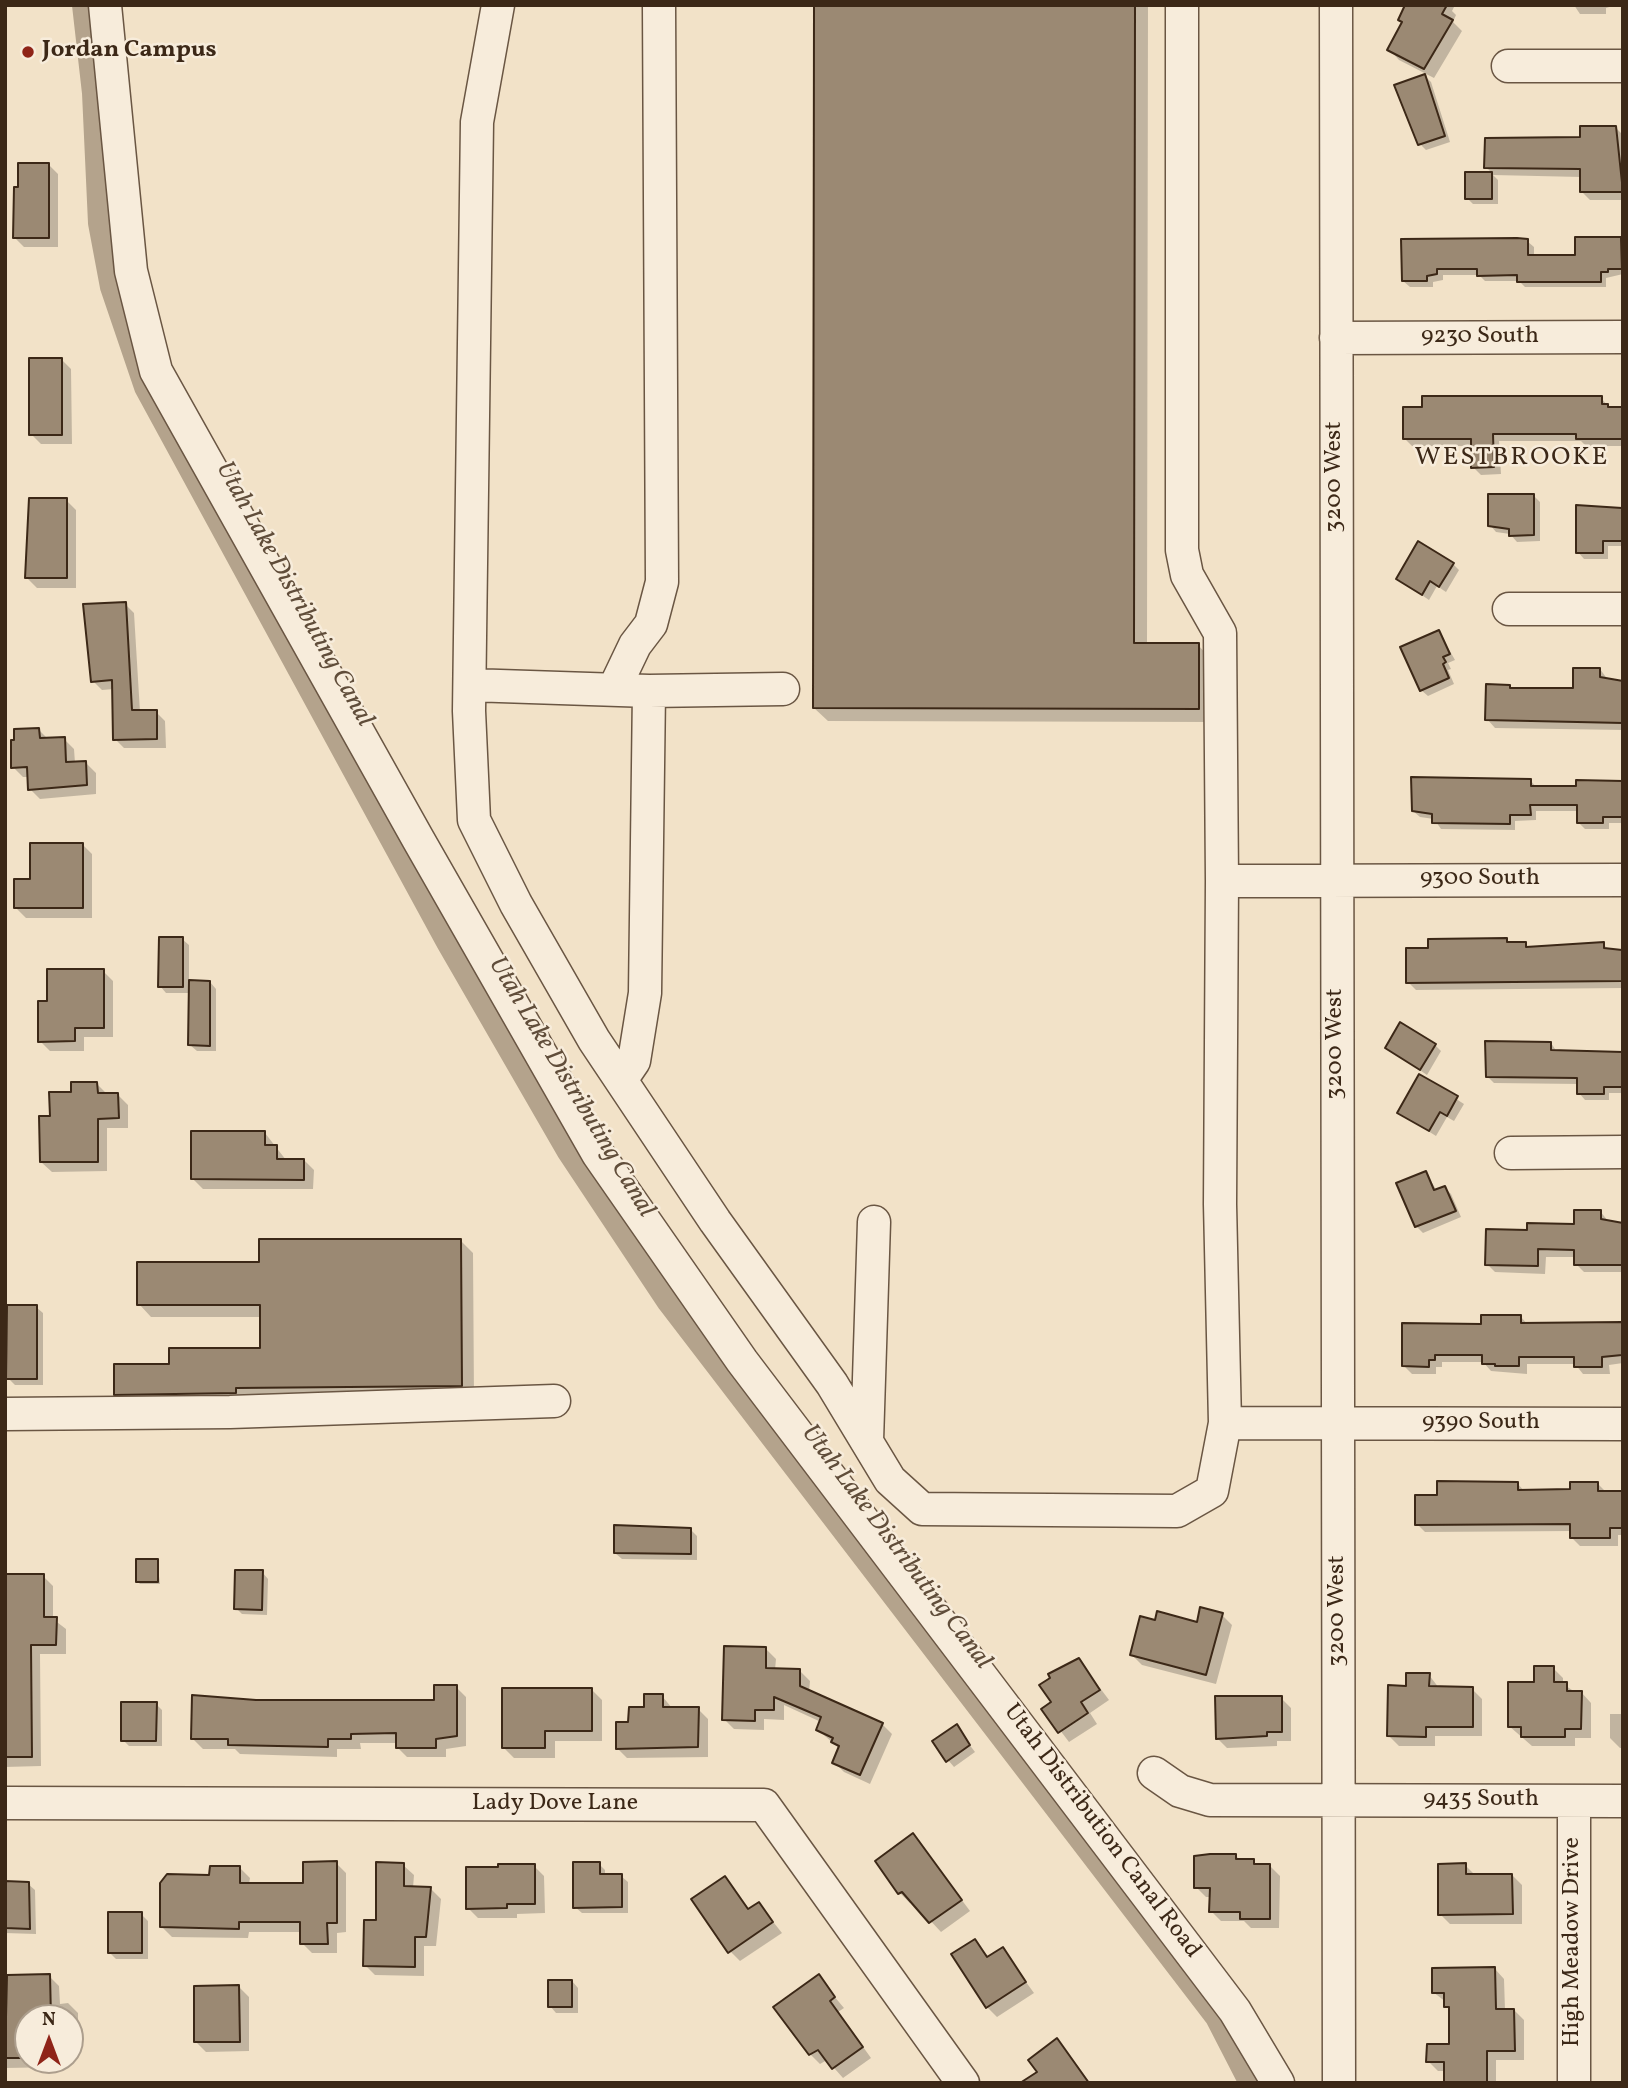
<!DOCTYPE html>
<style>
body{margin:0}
#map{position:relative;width:1628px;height:2088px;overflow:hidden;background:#f2e2c8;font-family:Vollkorn,serif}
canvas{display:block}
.frame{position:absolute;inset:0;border:7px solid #3c2817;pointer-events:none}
.north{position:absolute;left:14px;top:2004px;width:70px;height:70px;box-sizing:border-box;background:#f7ecdb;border:2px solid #ac9e8d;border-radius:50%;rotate:0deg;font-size:19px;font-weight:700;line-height:28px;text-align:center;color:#3c2817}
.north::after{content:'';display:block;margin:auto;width:24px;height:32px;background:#8f2418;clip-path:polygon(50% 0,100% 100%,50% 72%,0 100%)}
</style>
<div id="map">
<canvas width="1628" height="2088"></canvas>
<div class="frame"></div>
<div class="north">N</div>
</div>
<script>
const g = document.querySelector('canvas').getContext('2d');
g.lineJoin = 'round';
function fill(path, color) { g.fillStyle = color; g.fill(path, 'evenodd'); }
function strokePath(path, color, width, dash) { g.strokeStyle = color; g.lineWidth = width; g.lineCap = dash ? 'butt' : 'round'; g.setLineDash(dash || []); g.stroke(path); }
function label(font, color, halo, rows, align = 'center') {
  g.font = font + ' Vollkorn,serif'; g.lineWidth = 5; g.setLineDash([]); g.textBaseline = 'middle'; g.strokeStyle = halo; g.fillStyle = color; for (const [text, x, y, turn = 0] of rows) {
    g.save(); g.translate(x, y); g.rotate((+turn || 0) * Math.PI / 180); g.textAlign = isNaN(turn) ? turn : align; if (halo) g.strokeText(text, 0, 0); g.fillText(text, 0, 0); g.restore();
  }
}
fill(new Path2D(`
 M816 5H1148L1147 645H1198L1211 659V722L828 721 814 708Z
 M1407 5H1455L1452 11 1456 15 1453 22 1462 31 1434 78 1399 60 1390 50 1403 23 1400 20Z
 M1574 5H1616L1606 8V14H1580Z
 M1425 76 1431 82 1450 142 1426 150 1420 144Z
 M1616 128 1623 135V200H1590L1581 191V177L1493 175 1498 180V204H1473L1467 198V173H1492L1486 167Z
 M48 164 58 174V247H24L14 237Z
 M1621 238 1623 274 1606 278V287H1525L1519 281H1485L1479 275H1443V280L1433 282V287H1410L1403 281V241H1527L1534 247V256H1577Z
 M61 359 71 369 72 444H41L31 434Z
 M1601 398 1609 407 1623 410V446H1586L1581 441H1499L1501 474 1481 475 1473 467V446H1412L1404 438Z
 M1533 495 1540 502V541L1517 542 1510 534 1496 532 1490 525Z
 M66 500 76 510V588H37L27 578Z
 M1622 509 1623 546H1608V559H1584L1578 552Z
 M1453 564 1459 570 1446 592 1437 586 1429 600 1398 579Z
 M125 604 134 613 140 712H156L165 721 166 748H124L115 739 114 689 102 690 93 681Z
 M1439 632 1455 660 1448 663 1451 669 1448 670 1454 684 1428 696 1421 690Z
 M1600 669 1608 680 1623 683V730L1495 728 1487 719 1509 687 1512 690H1575Z
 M39 730 48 739H64L74 749 75 763H86L96 773V794L40 799 30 789 29 777H23L13 767Z
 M1530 780 1537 788 1623 783V823H1609V829H1585L1578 822V811H1536V820L1515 821V830L1441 829 1434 819 1420 817 1413 811Z
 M82 844 92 854V918H26L16 908 31 881Z
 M182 939 189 945V982H210L216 989V1051H197L190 1045 191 993H166L160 986Z
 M1506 940 1510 944H1525L1529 948 1603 944 1610 951 1623 953V988L1416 990 1408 982Z
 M103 971 113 981V1037H84V1051H50L40 1041 49 1003Z
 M1551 1043 1557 1052 1623 1054V1093H1609V1100H1585L1579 1093V1084L1494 1083 1487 1076Z
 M1435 1045 1441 1051 1427 1075 1387 1048Z
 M1420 1076 1464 1104 1454 1121 1447 1117 1436 1136 1399 1113Z
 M97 1084 108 1095H118L128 1105V1128H107V1171L52 1172 41 1162 52 1117 72 1094Z
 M265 1133 286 1160H304L314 1170 313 1189H203L193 1179Z
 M1426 1173 1437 1191 1445 1188 1451 1194 1461 1217 1423 1233 1416 1226Z
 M1600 1211 1608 1221 1623 1225V1272H1584L1576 1264V1257H1546L1545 1274 1495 1272 1487 1264 1529 1232 1576 1226Z
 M461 1241 473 1253 474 1398 128 1406 115 1394 171 1366 261 1349V1317H151L139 1304 261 1264Z
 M36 1307 43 1313V1385H15L8 1378 5 1330Z
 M1521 1317 1528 1325 1621 1324 1623 1363 1609 1365 1610 1374H1583L1575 1364H1527V1374L1491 1371 1483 1362H1442V1367H1436V1374H1412L1404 1366 1483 1325Z
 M1517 1483 1525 1492 1572 1491 1597 1483 1605 1491 1623 1492V1535H1618V1546H1580L1572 1538V1531L1425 1532 1417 1524 1438 1497Z
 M691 1530 697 1536V1560L622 1559 615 1553Z
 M157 1561 160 1584H140L137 1581Z
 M262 1572 268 1579 267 1615 242 1614 236 1608Z
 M43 1576 53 1586V1619L66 1629V1654H40L41 1766 5 1767V1598Z
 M1222 1615 1232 1625 1216 1684 1142 1665 1132 1655 1157 1622 1198 1624Z
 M766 1649 776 1659 775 1670 800 1671 810 1681 809 1692 882 1724 892 1734 870 1784 844 1772 834 1762 840 1749 818 1730 821 1722 784 1705V1720L764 1719V1730L734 1729 724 1719Z
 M1079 1660 1109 1700 1090 1713 1097 1724 1069 1742 1044 1709 1053 1702Z
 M1553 1668 1563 1678V1684L1575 1692H1581L1591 1703V1738H1575V1746H1532L1509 1726 1536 1684Z
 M1429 1675 1439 1688 1472 1689 1482 1699V1736H1435V1746H1399L1389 1736 1408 1688Z
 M456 1687 466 1697V1746L446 1749V1757H407L397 1747V1743H360L361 1749H337V1757L240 1754 235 1749H203L193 1739 436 1702Z
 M592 1690 602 1700V1741H555V1758H514L504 1748Z
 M662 1696 672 1708 698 1709 708 1719V1757L627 1758 617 1748 630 1724Z
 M1623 1697V1748H1620L1610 1738V1714H1621Z
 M1281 1698 1291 1708V1741H1277V1746L1227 1748 1217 1738Z
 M156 1704 162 1710V1746H129L123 1740Z
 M956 1727 975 1752 954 1767 948 1760Z
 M913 1835 970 1911 941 1932 912 1901 910 1903 900 1893Z
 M1236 1856 1241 1861 1270 1866 1280 1876 1279 1928H1251L1244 1921H1221L1211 1911V1897H1206L1196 1887Z
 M336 1863 346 1873V1932L337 1933V1953H312L302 1943 301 1932H249L248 1938 172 1937 162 1927 211 1877 240 1868 250 1878 249 1884H305Z
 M599 1864 605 1870V1876H621L628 1882V1913H582L575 1907Z
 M403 1865 414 1875 413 1888 431 1889 441 1899 436 1946H424V1976L375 1975 365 1965 378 1922Z
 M1465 1865 1476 1876 1512 1875 1522 1885V1924H1450L1440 1914Z
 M534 1866 544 1876 545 1913 517 1914V1918H478L468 1908Z
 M725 1878 750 1910 759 1904 782 1933 740 1961 730 1951Z
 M5 1883 28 1884 35 1890 36 1934 5 1933Z
 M141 1914 148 1921V1959H116L110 1953Z
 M975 1941 989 1957 1002 1949 1034 1993 997 2017 987 2007Z
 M1495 1969 1504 1979 1505 2010H1514L1524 2020V2060H1496V2083H1446V2071H1438L1428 2061 1451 2046V2011L1446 2002 1433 1992Z
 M49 1976 59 1986 60 2004 68 2003 78 2013V2042H70V2018H28V2060H60V2067L6 2068 5 2020Z
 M818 1977 844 2008 838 2012 871 2058 843 2078 827 2060 820 2064 810 2054 776 2007Z
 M572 1981 578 1988V2013H556L550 2006Z
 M239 1987 249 1997V2051L206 2052 196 2042Z
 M1057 2041 1067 2051 1090 2083H1042L1030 2060Z`), '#0003');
strokePath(new Path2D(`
 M84 5 94 93 100 223 112 287 146 387 448 942 568 1150 669 1302 1217 2017 1251 2083`), '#b4a38c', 24);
const building = new Path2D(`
 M814 5H1135L1134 643H1199V709L813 708Z
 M1405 5H1447L1442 14 1453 20 1424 69 1387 50 1402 22 1398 20Z
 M1425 74 1445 136 1418 145 1394 85Z
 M1580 126H1616L1623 192H1580V169L1484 168 1485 138 1580 137Z
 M18 163H49V238H13L14 187H18Z
 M1465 172H1492V199H1465Z
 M1575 237H1621L1622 269H1608V272H1601V282H1517V275L1477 276V269H1437V274L1427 276V281H1402L1401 239 1517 238 1528 239V255H1575Z
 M29 358H62V435H29Z
 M1422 396H1602V404H1608V407H1622V439H1576V434H1493L1494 467 1471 468V439H1403V407H1422Z
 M1488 494H1534V535L1509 536V529L1488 526Z
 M29 498H67V578H25Z
 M1576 505 1622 508V541H1603V553H1576Z
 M1418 541 1454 563 1439 587 1430 581 1422 595 1396 579Z
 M126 602 132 710H157V739L113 740 112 680 91 682 83 604Z
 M1439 630 1450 654 1443 657 1446 662 1443 664 1449 678 1420 691 1400 647Z
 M1573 668H1600V677L1623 681V723L1485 720 1486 684 1510 685V688H1573Z
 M39 728 40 738 65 737 66 762 86 761 87 785 28 790 27 767 11 768V740H14V729Z
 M1411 777 1531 779V786H1576V780L1623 781V817H1603V823H1577V805H1530L1531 815H1510V824L1432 823V814L1412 811Z
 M30 843H83V908H14V879H30Z
 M159 937H183V987H158Z
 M1507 938V942H1526V947L1604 942V948L1622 950V981L1406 983V948H1428V939Z
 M47 969H104V1028H75V1041L38 1042V1001H47Z
 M189 980 210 981V1046L188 1045Z
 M1400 1022 1436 1044 1420 1070 1385 1048Z
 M1485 1041 1551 1042V1050L1623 1052V1087H1604V1094H1577V1078L1486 1077Z
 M1419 1074 1458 1096 1447 1116 1440 1112 1429 1131 1397 1113Z
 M71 1082H97L98 1093H118L119 1118 98 1119V1162H40L39 1116H50L49 1092H71Z
 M191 1131H265V1145H277V1159H304V1180L191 1179Z
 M1426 1171 1434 1190 1445 1186 1456 1211 1415 1227 1396 1183Z
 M1574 1210H1601V1219L1623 1223V1265H1574V1250L1538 1249V1266L1485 1265 1486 1229 1527 1230V1223L1574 1224Z
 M259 1239H461L462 1386 236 1388V1393L114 1395V1364H169V1348H260V1305H137V1262H259Z
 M7 1305H37V1379H6Z
 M1481 1315H1521V1323L1622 1322V1355L1602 1357V1367H1574V1357H1519V1366H1495V1364H1482V1355H1435V1360H1429V1367L1402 1366V1323L1481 1324Z
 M1437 1481 1518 1482V1490L1570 1489V1482H1598V1491H1623V1528H1610V1538H1570V1524L1415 1525V1495H1437Z
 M614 1525 691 1528V1554L614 1553Z
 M136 1559H158V1582H136Z
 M235 1570H263L262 1610 234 1609Z
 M6 1574H44V1617H57L56 1645H31L32 1757H5Z
 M1200 1607 1223 1613 1206 1675 1130 1655 1140 1616 1155 1620 1157 1611 1197 1622Z
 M724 1646 766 1647V1668L800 1669V1686L883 1723 860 1775 832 1763 839 1746 831 1742 833 1738 816 1730 821 1717 774 1697V1710H755V1721L722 1720Z
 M1079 1658 1100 1690 1081 1702 1088 1713 1058 1733 1041 1709 1051 1702 1039 1685 1050 1678 1048 1674Z
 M1534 1666H1554V1682H1567V1691H1582L1581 1729H1565V1737H1521V1727H1508V1682H1534Z
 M1406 1673H1430L1429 1686 1473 1687V1727H1426V1737L1387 1736 1388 1685 1406 1686Z
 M434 1685H457V1736L436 1739V1748H396V1733L351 1734V1739H328V1747L228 1745V1739H191L192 1695 256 1700H434Z
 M502 1688H592V1731H545V1748H502Z
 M644 1694H663V1707H699L698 1747 616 1749V1722H628L629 1707H644Z
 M1215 1696H1282V1732H1267V1736L1216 1739Z
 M121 1702H157L156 1741H121Z
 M957 1724 970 1745 946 1762 932 1741Z
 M913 1833 962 1900 929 1923 902 1892 898 1894 875 1861Z
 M1210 1854H1236V1859H1254V1864H1270V1919H1240V1912H1209L1210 1888H1194V1856Z
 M337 1861V1923H327L328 1944H300V1922H239V1929L160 1927V1883L167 1874 209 1875 210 1866H240V1883H303V1862Z
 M376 1862 404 1863V1886L431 1887 426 1937H415V1967L363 1966 364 1920H376Z
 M573 1862H600V1874H622V1907L573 1908Z
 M1466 1863V1874H1512L1513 1914 1438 1915V1864Z
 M498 1864H535V1904H507V1908L466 1909V1867H498Z
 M725 1876 748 1909 759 1902 773 1922 728 1953 691 1899Z
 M5 1881 29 1882 30 1929 5 1928Z
 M108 1912H142V1953H108Z
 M975 1939 987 1957 1003 1947 1026 1982 986 2008 951 1954Z
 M1495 1967 1496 2009H1514L1515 2051H1487V2083H1444V2062H1426L1427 2044H1449V2007H1444V1993H1432V1968Z
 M50 1974 51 2018H28V2058H5L7 1975Z
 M819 1974 835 1997 830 2001 863 2047 832 2069 818 2050 809 2055 773 2007Z
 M548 1980H572V2007H548Z
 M239 1985 240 2042H194V1986Z
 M1057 2038 1089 2083H1020L1037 2072 1028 2060Z`);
fill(building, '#9b8973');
strokePath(building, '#3c2817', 2);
const minor = new Path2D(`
 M105 5 131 271 156 371 418 839 598 1154 742 1361 1235 2011 1278 2083
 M498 5 477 122 469 711 474 820 516 904 594 1040 715 1221 832 1384 890 1480 922 1509 1177 1511 1212 1491 1225 1423 1220 1204 1222 881
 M1182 5V550L1187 575 1220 633 1222 881 1623 880
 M1336 5 1339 2083
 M1508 66H1623
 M1336 338 1623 337
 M1509 609H1623
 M470 685 649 691 783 689
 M614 689 635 645 651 624 662 582 659 5
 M621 1080 634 1061 645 993 649 691
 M1511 1153 1623 1152
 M5 1414 230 1412 554 1401
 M1225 1423 1623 1424
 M867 1441 874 1222
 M1154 1773 1180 1791 1210 1800 1623 1801
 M1574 1801V2083
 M5 1803 764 1805 963 2083`);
strokePath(minor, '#6a5643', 35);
strokePath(minor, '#f7ecdb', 32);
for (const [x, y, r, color] of [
 [28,52,7,"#8f2418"]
]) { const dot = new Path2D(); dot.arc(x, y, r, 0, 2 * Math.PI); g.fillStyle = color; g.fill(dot); strokePath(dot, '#f7ecdb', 2.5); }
label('bold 24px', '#3c2817', '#f7ecdb', [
 ["Jordan Campus",42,52]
], 'left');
label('24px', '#3c2817', '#f7ecdb', [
 ["9230 South",1480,338],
 ["3200 West",1336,477,-90],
 ["9300 South",1480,880],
 ["3200 West",1337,1044,-90],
 ["9390 South",1481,1424],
 ["3200 West",1339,1611,-90],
 ["9435 South",1481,1801],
 ["Lady Dove Lane",555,1805],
 ["Utah Distribution Canal Road",1101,1832,53],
 ["High Meadow Drive",1574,1942,-90]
]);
g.letterSpacing = '2px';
label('26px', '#3c2817', '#f7ecdb', [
 ["WESTBROOKE",1512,459]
]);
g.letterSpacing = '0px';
label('italic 26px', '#604d3a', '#f7ecdb', [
 ["Utah Lake Distributing Canal",293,595,61],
 ["Utah Lake Distributing Canal",570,1088,59],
 ["Utah Lake Distributing Canal",895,1548,53]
]);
</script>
